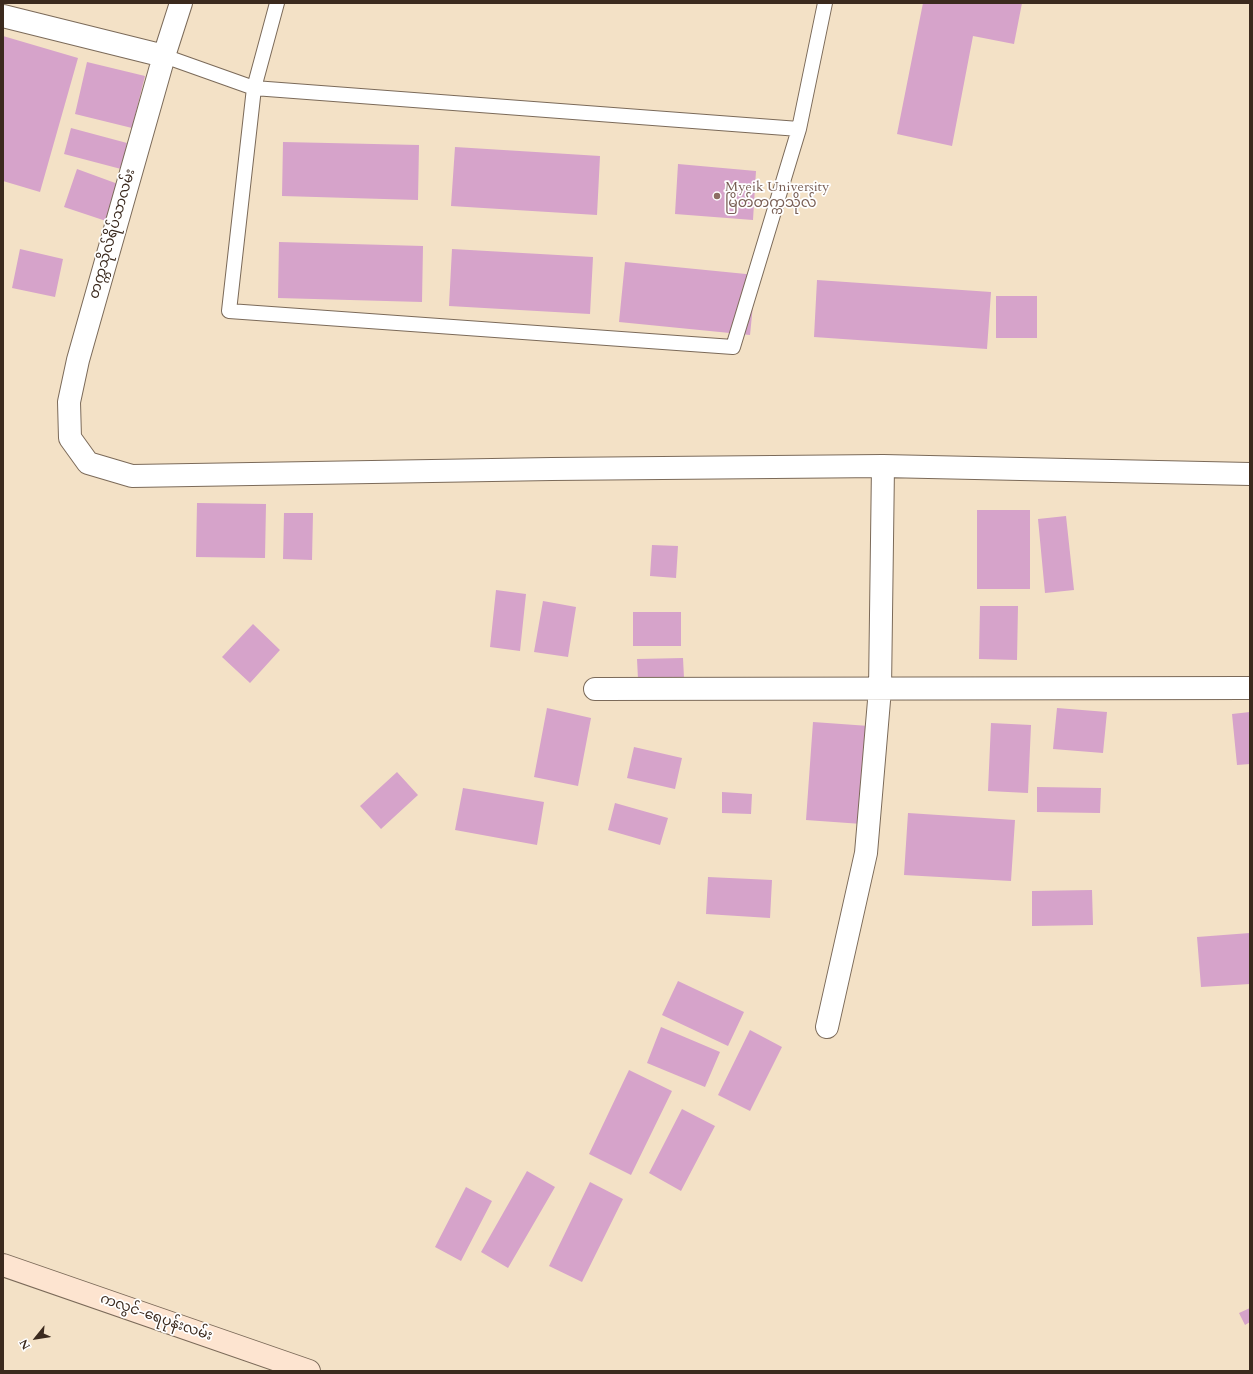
<!DOCTYPE html>
<meta charset="utf-8">
<style>
body{margin:0}
#map{position:relative;width:1253px;height:1374px;overflow:hidden;background:#f3e1c6;font-family:Cardo,serif}
canvas{display:block}
.frame{position:absolute;inset:0;border:4px solid #3b2a1e;pointer-events:none}
.north{position:absolute;left:16px;top:1318px;width:40px;height:40px;-webkit-text-stroke:3px #fff;paint-order:stroke;rotate:240deg;font-size:11px;font-weight:700;line-height:16px;text-align:center;color:#3b2a1e}
.north::after{content:'';display:block;margin:auto;width:14px;height:18px;background:#3b2a1e;clip-path:polygon(50% 0,100% 100%,50% 72%,0 100%)}
</style>
<div id="map">
<canvas width="1253" height="1374"></canvas>
<div class="frame"></div>
<div class="north">N</div>
</div>
<script>
const g = document.querySelector('canvas').getContext('2d');
g.lineJoin = 'round';
function fill(path, color) { g.fillStyle = color; g.fill(path, 'evenodd'); }
function strokePath(path, color, width, dash) { g.strokeStyle = color; g.lineWidth = width; g.lineCap = dash ? 'butt' : 'round'; g.setLineDash(dash || []); g.stroke(path); }
function label(font, color, halo, rows, align = 'center') {
  g.font = font + ' Cardo,"Noto Sans Myanmar",serif'; g.lineWidth = 3.5; g.setLineDash([]); g.textBaseline = 'middle'; g.strokeStyle = halo; g.fillStyle = color; for (const [text, x, y, turn = 0] of rows) {
    g.save(); g.translate(x, y); g.rotate((+turn || 0) * Math.PI / 180); g.textAlign = isNaN(turn) ? turn : align; if (halo) g.strokeText(text, 0, 0); g.fillText(text, 0, 0); g.restore();
  }
}
fill(new Path2D(`
 M923 3H1022L1014 44 973 36 952 146 897 134Z
 M3 36 78 58 40 192 3 181Z
 M87 62 145 76 132 128 75 114Z
 M71 128 127 143 121 169 64 154Z
 M283 142 419 145 418 200 282 196Z
 M455 147 600 156 597 215 451 206Z
 M678 164 756 171 753 220 675 214Z
 M77 169 118 184 106 221 64 207Z
 M279 242 423 246 422 302 278 298Z
 M20 249 63 259 55 297 12 288Z
 M452 249 593 257 590 314 449 306Z
 M625 262 756 275 750 335 619 322Z
 M817 280 991 292 987 349 814 337Z
 M996 296H1037V338H996Z
 M197 503 266 504 265 558 196 557Z
 M977 510H1030V589H977Z
 M284 513H313L312 560 283 559Z
 M1066 516 1074 590 1045 593 1038 519Z
 M652 545 678 546 676 578 650 576Z
 M496 590 526 594 520 651 490 647Z
 M543 601 576 607 568 657 534 652Z
 M980 606H1018L1017 660 979 659Z
 M633 612H681V646H633Z
 M253 624 280 650 250 683 222 657Z
 M683 658 684 678 638 679 637 659Z
 M547 708 591 718 578 786 534 777Z
 M1057 708 1107 712 1103 753 1053 749Z
 M1250 712V764L1237 765 1232 714Z
 M813 722 883 727 876 825 806 820Z
 M991 723 1031 725 1028 793 988 791Z
 M634 747 682 758 675 789 627 778Z
 M397 772 418 795 381 829 360 806Z
 M1037 787 1101 788 1100 813 1037 812Z
 M463 788 544 802 537 845 455 830Z
 M722 792 752 794 751 814 722 813Z
 M615 803 668 818 660 845 608 830Z
 M908 813 1015 820 1011 881 904 875Z
 M708 877 772 880 770 918 706 914Z
 M1092 890 1093 925 1032 926V891Z
 M1250 933V984L1201 987 1197 937Z
 M678 981 744 1012 728 1046 662 1015Z
 M661 1027 720 1052 705 1087 647 1063Z
 M750 1030 782 1047 750 1111 718 1095Z
 M629 1070 672 1091 631 1175 589 1154Z
 M682 1109 715 1126 681 1191 649 1173Z
 M527 1171 555 1187 508 1268 481 1252Z
 M590 1182 623 1199 582 1282 549 1266Z
 M466 1187 492 1201 461 1261 435 1247Z
 M1250 1308V1322L1245 1325 1239 1313Z`), '#d6a3ca');
const lane = new Path2D(`
 M277 3 254 88 229 311 733 347 799 129 825 3
 M164 56 254 88 799 129`);
const street = new Path2D(`
 M181 3 164 56 78 360 69 402 70 438 88 463 132 476 552 469 883 466 1250 474
 M3 16 164 56
 M595 689 1250 688
 M827 1027 866 853 880 689 883 466`);
const secondary = new Path2D(`
 M3 1265 309 1371`);
strokePath(lane, '#7b6a59', 16);
strokePath(street, '#7b6a59', 24);
strokePath(secondary, '#7b6a59', 24);
strokePath(lane, '#fff', 14);
strokePath(street, '#fff', 22);
strokePath(secondary, '#fde4d0', 22);
for (const [x, y, r, color] of [
 [717,196,4,"#8d6e63"]
]) { const dot = new Path2D(); dot.arc(x, y, r, 0, 2 * Math.PI); g.fillStyle = color; g.fill(dot); strokePath(dot, '#fff', 1.5); }
label('14px', '#785e54', '#fff', [
 ["Myeik University",725,188],
 ["မြိတ်တက္ကသိုလ်",725,204]
], 'left');
label('14px', '#3b2a1e', '#fff', [
 ["တက္ကသိုလ်ရိပ်သာလမ်း",113,234,-74],
 ["ကလွင်-ရေပုန်းလမ်း",156,1318,19]
]);
</script>
